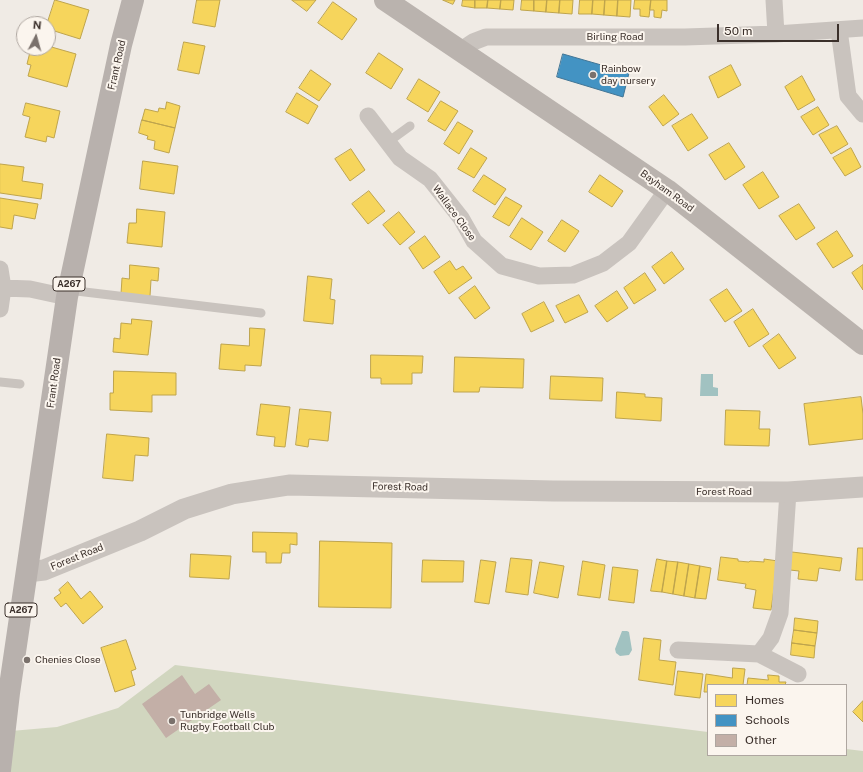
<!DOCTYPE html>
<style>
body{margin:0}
#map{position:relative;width:863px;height:772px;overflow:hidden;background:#f0ebe5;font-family:"Public Sans",sans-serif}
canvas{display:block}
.legend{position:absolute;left:707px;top:684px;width:140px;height:72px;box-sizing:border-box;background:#fbf5ee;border:1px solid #aea6a0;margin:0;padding:5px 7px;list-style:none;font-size:12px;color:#3b302b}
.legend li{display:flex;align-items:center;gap:8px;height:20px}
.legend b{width:20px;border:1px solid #aea6a0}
.north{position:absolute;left:16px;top:16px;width:40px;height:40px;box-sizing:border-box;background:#fbf5ee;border:1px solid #aea6a0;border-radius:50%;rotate:6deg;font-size:11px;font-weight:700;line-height:16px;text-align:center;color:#3b302b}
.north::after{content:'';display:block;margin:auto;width:14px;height:18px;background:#7a716c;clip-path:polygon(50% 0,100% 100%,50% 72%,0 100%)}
.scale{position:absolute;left:717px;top:24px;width:122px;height:18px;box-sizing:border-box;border:2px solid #3b302b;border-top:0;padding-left:5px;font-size:12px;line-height:14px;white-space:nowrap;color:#3b302b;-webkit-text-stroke:3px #fbf5ee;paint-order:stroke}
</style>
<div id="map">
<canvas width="863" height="772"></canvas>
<ul class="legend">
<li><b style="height:11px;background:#f6d55c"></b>Homes</li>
<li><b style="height:11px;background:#4393c3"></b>Schools</li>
<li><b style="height:11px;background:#c3afa7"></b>Other</li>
</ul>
<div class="north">N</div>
<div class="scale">50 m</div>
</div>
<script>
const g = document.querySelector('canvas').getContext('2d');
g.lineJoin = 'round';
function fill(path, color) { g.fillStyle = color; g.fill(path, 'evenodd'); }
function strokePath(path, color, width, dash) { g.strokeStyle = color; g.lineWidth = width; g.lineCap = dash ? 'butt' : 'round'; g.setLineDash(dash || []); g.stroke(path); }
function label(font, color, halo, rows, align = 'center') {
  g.font = font + ' "Public Sans",sans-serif'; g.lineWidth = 4; g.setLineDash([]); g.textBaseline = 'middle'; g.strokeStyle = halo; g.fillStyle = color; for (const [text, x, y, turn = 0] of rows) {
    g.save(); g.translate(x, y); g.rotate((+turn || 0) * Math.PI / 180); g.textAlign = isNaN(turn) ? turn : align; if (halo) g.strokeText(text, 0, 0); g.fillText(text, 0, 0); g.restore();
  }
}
fill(new Path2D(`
 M175 665 708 732V755H846V749L863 751V772H9L11 731 57 727 118 708Z`), '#d1d6bf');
fill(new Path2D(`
 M701 374H713V387L718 388V396H700Z
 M622 631H627L629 632 632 650 629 655 620 656 616 653 615 649Z`), '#a1c2c1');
const homes = new Path2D(`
 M55 0 89 10 80 39 48 29 47 24Z
 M197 0H220L215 27 193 23Z
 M292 0H316L307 11Z
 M443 0H455L453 4Z
 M463 0H475V8L462 6Z
 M475 0H488L487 8H475Z
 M488 0H501L500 9 487 8Z
 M501 0H514L513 10 500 9Z
 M522 0H534V11L521 10Z
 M534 0H547L546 12 534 11Z
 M547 0H560L559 13 546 12Z
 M560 0H573L572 14 559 13Z
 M580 0H593L592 14H579Z
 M593 0H605L604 15 592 14Z
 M605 0H618L617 16 604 15Z
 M618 0H631L630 17 617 16Z
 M635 0H651L649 17 640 16V9H634Z
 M651 0H667V11L662 10 661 18 654 17V10H650Z
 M333 2 357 19 342 40 318 23Z
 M184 42 205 46 199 74 178 70Z
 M48 46 76 54 67 87 28 76 31 65 27 64 31 48H48Z
 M379 53 403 69 391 89 366 73Z
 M731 65 741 85 718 98 709 77Z
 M311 70 331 84 319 101 299 88Z
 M802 76 815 100 798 110 785 87Z
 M419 79 440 92 428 112 407 99Z
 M297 93 318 106 308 124 286 112Z
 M664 95 679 114 663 126 649 107Z
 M441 101 458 111 445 131 428 121Z
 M167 102 180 106 175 128 142 120 145 109 158 112 159 108 165 109Z
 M26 103 60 111 54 138 47 136 46 142 25 137 30 117 23 115Z
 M818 107 829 125 813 135 801 117Z
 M692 114 708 138 688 151 672 126Z
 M142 120 175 128 169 153 154 149 155 141 147 139 148 136 139 133Z
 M458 122 473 131 459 154 444 144Z
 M837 126 848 144 831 154 819 135Z
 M729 143 745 167 725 180 709 155Z
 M471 148 487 158 474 178 458 169Z
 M851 148 861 167 845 176 833 158Z
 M351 149 365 170 350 181 335 159Z
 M143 161 178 166 174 194 140 189Z
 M0 164 24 167 22 181 43 184 41 199 0 193Z
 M763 172 779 197 759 209 743 185Z
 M484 175 506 189 495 205 473 191Z
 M600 175 623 191 612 207 589 192Z
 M369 191 385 211 368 224 352 204Z
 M506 197 522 206 509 226 493 217Z
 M0 198 38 204 35 219 14 215 12 229 0 227Z
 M799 204 815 228 796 240 779 216Z
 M137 209 165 212 162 247 127 243 129 223H136Z
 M399 212 415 232 400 245 383 225Z
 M522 218 543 232 531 250 510 237Z
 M562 220 579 231 565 252 548 241Z
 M837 231 853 256 833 268 817 244Z
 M425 236 440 257 423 269 409 248Z
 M672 252 684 269 664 284 652 267Z
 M450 261 456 270 463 266 472 278 449 294 434 272Z
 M130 265 159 268 158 281 151 280 150 296 121 294 122 278 129 279Z
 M863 265V290L852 273Z
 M645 273 656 290 634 304 624 288Z
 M308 276 332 279 330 299 335 300 333 324 304 321Z
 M475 286 490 308 475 319 459 298Z
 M727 289 742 311 725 322 710 300Z
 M617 291 628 308 607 322 595 306Z
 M579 295 588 312 565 323 556 306Z
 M544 302 554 321 531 332 522 314Z
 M753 309 769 334 749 347 734 322Z
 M132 319 152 321 148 355 113 352 114 338 120 339 121 323 131 324Z
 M250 328 265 329 261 366 245 365V371L219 369 221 344 249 346Z
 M779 334 796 358 779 369 763 346Z
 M371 355 423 356 422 373H412V384H381V378H371Z
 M455 357 524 359 523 388 480 387 479 392H454Z
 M114 371 176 373V395H152V412L110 410V393H113Z
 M551 376 603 378 602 401 550 399Z
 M617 392 645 394V397L662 398 661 421 616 418Z
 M861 397 863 414V439L809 445 804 404Z
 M261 404 290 407 285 447 274 446 275 437 257 435Z
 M300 409 331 412 328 441 309 439 308 447 296 445Z
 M726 410 760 411 759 429H770L769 446 725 445Z
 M107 434 149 438 148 456 135 455 133 481 103 478Z
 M253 532 297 533V545L290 544V553H282L281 563H266V552H253Z
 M320 541 392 543 391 608 319 607Z
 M858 548H863V580H856Z
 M792 552 842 558 840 571 819 568 817 581 798 579 799 571 790 570Z
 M191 554 231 556 229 579 190 577Z
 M721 557 738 559V561L749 562 750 561 764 562V559L778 561 771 610 753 608 756 590 745 588 746 584 718 580Z
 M511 558 532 560 528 595 506 592Z
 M657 559 667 561 662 592 651 591Z
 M423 560 464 561 463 582H422Z
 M481 560 496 562 489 604 475 602Z
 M583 561 605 565 600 598 578 595Z
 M667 561 678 562 673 594 662 592Z
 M540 562 564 566 558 598 534 593Z
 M678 562 689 564 684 596 673 594Z
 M689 564 700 566 695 598 684 596Z
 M700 566 711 568 706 599 695 598Z
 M613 567 638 570 634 603 609 600Z
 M68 582 81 599 90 591 103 607 83 624 66 603 61 607 54 598 61 593 59 590Z
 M795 618 818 621 817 633 794 630Z
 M794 630 817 633 815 646 792 643Z
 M644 638 661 640 659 660 676 662 673 685 639 680Z
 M126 640 136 669 131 671 135 685 115 692 101 648Z
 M792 643 815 646 814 658 791 655Z
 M733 668 745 669 743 685H708V692H704L706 674 732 678Z
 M678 671 703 674 700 698 675 695Z
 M768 675 779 676V682H786L785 685H747L748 678 768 680Z
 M863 701V722L853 712Z`);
fill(homes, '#f6d55c');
strokePath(homes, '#bea44d', 1);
const schools = new Path2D(`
 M563 54 629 73 623 97 557 77Z`);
fill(schools, '#4393c3');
strokePath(schools, '#417595', 1);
fill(new Path2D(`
 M182 675 195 694 209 684 221 700 166 738 142 704Z`), '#c3afa7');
strokePath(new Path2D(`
 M388 142 410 126
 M68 290 261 313
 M0 382 20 384`), '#c9c3be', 9);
strokePath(new Path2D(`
 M774 0 776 34
 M839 30 848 96 863 114
 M461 50 473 42 486 37H685L776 34 863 28
 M368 116 400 158 430 179 461 218 474 241 502 266 539 276 573 275 603 263 629 243 667 190
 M0 269 3 288 0 309
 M3 288 30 289 67 297
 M678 650 759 654 798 674
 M759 654 771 638 780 613 788 492`), '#c9c3be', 17);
strokePath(new Path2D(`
 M27 572 44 570 140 531 184 509 232 494 289 485 553 491 788 492 863 487`), '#c9c3be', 21);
strokePath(new Path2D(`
 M385 0 667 190 863 344`), '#bab3ae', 22);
strokePath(new Path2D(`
 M0 770 9 693 67 297 121 45 133 0`), '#b8b1ad', 22);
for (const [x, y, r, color] of [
 [593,75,4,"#7a716c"],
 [27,660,4,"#7a716c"],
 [172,721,4,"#7a716c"]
]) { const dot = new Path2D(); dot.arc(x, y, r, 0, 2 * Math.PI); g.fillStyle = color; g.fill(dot); strokePath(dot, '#fbf5ee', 1.5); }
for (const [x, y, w] of [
 [69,284,32],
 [21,610,32]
]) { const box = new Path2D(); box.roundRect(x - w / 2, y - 7, w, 14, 3); g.fillStyle = '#fbf5ee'; g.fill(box); strokePath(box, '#3b302b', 1); }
label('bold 9px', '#3b302b', null, [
 ["A267",69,284],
 ["A267",21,610]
]);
label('10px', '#3b302b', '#fbf5ee', [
 ["Birling Road",615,37],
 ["Frant Road",117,65,-77],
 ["Bayham Road",667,191,36],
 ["Wallace Close",454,213,54],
 ["Frant Road",54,383,-82],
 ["Forest Road",400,487,1],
 ["Forest Road",724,492],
 ["Forest Road",77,557,-22]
]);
label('10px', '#3b302b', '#fbf5ee', [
 ["Rainbow",601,69],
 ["day nursery",601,81],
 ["Chenies Close",35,660],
 ["Tunbridge Wells",180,715],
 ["Rugby Football Club",180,727]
], 'left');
</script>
